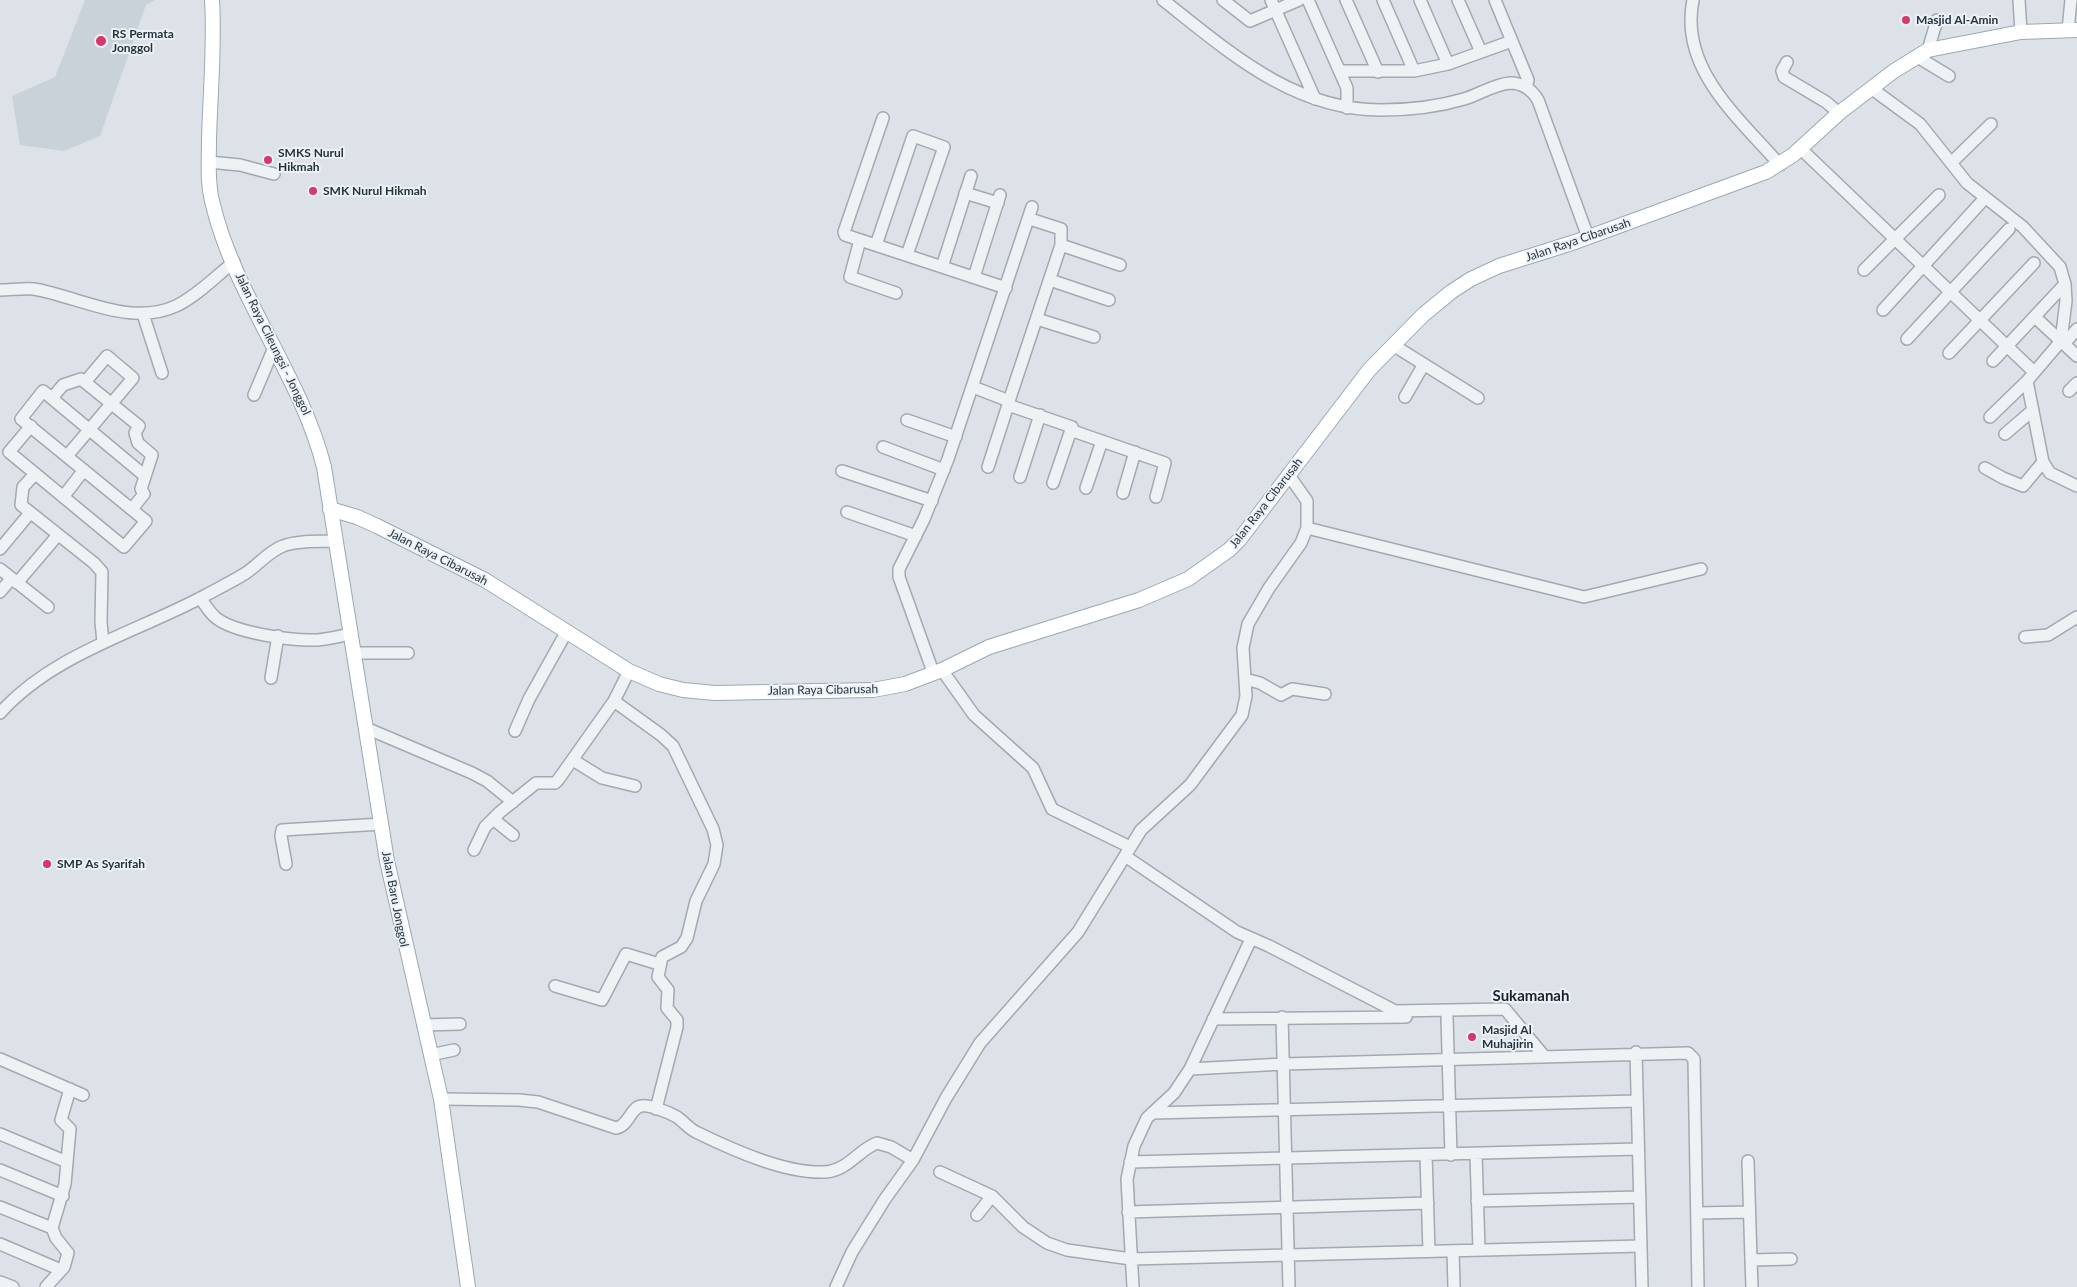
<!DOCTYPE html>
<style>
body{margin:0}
canvas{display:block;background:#dce2e7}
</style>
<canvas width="2077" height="1287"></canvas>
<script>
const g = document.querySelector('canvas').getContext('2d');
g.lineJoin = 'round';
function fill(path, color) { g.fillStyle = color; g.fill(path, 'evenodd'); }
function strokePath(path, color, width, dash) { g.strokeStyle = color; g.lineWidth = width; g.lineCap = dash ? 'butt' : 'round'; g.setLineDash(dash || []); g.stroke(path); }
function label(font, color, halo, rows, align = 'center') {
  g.font = font + ' Lato,sans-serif'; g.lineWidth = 4; g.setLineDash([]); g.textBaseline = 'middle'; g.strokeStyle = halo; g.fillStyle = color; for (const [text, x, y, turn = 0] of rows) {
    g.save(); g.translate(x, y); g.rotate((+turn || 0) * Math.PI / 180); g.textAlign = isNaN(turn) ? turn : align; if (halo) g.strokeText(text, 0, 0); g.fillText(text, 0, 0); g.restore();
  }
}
fill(new Path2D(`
 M85 0H155L146 5 100 136 64 151 20 145 12 96 55 77Z`), '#cad2d9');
const minor = new Path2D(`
 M1163 0C1229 52 1293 110 1381 110 1409 110 1437 107 1464 99 1478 95 1495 84 1510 83 1523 83 1532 90 1538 100L1588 237
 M1223 0 1250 21 1299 0
 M1271 0 1315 99
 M1308 0 1347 88V108
 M1346 0 1378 72
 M1383 0 1414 71
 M1420 0 1448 64
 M1458 0 1481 52
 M1495 0 1528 80 1526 87
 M1693 0C1679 69 1739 118 1780 165
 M2019 0 2021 32
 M2068 30 2071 0
 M1928 50 1937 20
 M1916 56 1949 76
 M1787 62 1782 71 1784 77 1826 102 1839 113
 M1340 71H1414L1448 64 1512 41
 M1871 88 1920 124 1967 183 2023 227 2060 267 2065 284 2066 301 2061 341 2027 381 1990 417
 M883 118 844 232 845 235 1006 288
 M1800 148 2034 372
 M209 162 240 165 274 174
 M1951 163 1991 124
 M965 193 998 203
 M860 240 850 277 896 293
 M876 245 913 136 944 147 907 255
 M1061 245 1120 265
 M942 267 971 176
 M1864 270 1939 195
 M974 277 1000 195
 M1050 280 1109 300
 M0 290C11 290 23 288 34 289 80 297 130 327 176 306 197 296 216 276 234 262
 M1883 310 1985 198
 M143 314 162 373
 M2036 318 2077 356
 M1037 319 1094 337
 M1907 339 2009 229
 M2064 344 2077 329
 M1393 345 1478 398
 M1949 353 2034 263
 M1993 361 2065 284
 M2027 381 2043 462 2050 473 2077 486
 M973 387 1009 401 1008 405 1072 427 1073 431 1165 463 1156 497
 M2069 391 2077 383
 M254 395 273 350
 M1405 397 1424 364
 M52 398 63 385 81 379 139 426 135 433 138 443 152 455 141 489 144 494 132 509
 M1009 401 1061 245V229L1030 219
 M907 420 956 437
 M31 426 9 452 124 547 146 521 21 419 43 391 145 476
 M2005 434 2033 410
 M883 447 944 470
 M67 456 133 378 107 356 86 381
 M988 467 1008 405
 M1985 468 2003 478 2023 486 2043 462
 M842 471 932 501
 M35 474 23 487 21 505 94 563 102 572 101 622 103 642
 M1020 477 1040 415
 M1053 483 1072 427
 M1086 488 1102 441
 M1123 493 1135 452
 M63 497 84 470
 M847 512 916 536
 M1307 528 1584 597 1701 569
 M0 549 30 513
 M0 569 48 607
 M17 583 57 536
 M0 592 11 579
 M200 598C205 604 209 612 215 617 233 633 293 641 317 640 328 639 340 636 351 634
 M2025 637 2048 635 2077 617
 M354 653H408
 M942 670 974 715 1033 768 1052 809 1130 847
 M933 672 899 577V569L924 519 948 459 1032 207
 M271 678 278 636
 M1245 679 1260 683 1281 695 1292 689 1325 694
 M614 701 661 735 673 746 713 829 717 845 714 864 696 901 687 938 681 947 662 957 658 977 668 990 667 1008 677 1020V1027L656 1109
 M0 713C54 653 138 632 206 595 219 588 233 581 246 573 258 565 269 551 283 546 298 540 319 542 335 541
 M366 728 472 773 487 781 513 802
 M515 731 529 699 567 631
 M573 760 602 778 635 786
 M493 819 513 835
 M474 850 485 827 500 812 536 783H555L558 780 614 701 629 671
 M1125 856 1237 932 1269 946 1395 1011 1505 1009 1544 1056
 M286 864 281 836 282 830 382 824
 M555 986 602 1000 626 954 659 964
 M1282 1017 1289 1287
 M1447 1017 1451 1155
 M1213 1019 1406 1017
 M423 1025 460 1024
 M1636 1052 1642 1287
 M430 1055 454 1050
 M0 1059 83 1095
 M1190 1069 1284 1064 1688 1053 1694 1059 1698 1287
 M441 1099 519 1100 538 1102 616 1128C629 1126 630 1108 641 1106 649 1104 670 1113 677 1117 684 1122 690 1130 698 1133 733 1150 786 1174 825 1172 849 1170 858 1150 877 1143L891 1147 913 1160
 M1152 1113 1637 1101
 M0 1134 67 1162
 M1476 1154 1479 1250
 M1426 1155 1429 1251
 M1748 1161 1751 1260
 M1130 1162 1638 1149
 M0 1170 63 1196
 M940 1172 992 1196 1023 1227 1047 1243 1067 1250 1131 1259 1641 1246
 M1477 1201 1640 1197
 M0 1207 52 1228
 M1128 1212 1428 1203
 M1697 1213 1749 1212
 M977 1215 992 1196
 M0 1244 61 1270
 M1453 1251 1454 1287
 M0 1282 13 1287
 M46 1287 64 1267 68 1253 56 1238 52 1228 65 1184 70 1129 61 1120 70 1089
 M836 1287 852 1252 885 1199 913 1160 946 1098 980 1043 1078 932 1141 830 1190 785 1242 715 1246 696 1243 648 1248 624 1269 588 1301 543 1307 528V501L1288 474
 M1133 1287 1127 1179 1134 1146 1147 1118 1174 1093 1190 1069 1251 939
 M1752 1287 1751 1260 1791 1259`);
const major = new Path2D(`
 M212 0C215 47 210 94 209 141 209 161 207 181 212 201 234 296 300 373 324 467L387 861 441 1099 468 1287
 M330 509 357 517 377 526 485 580 629 671 659 684 683 690 715 693 873 690 905 684 942 670 989 647 1139 600 1188 579 1229 550 1240 539 1369 370 1423 315 1451 292 1471 279 1499 266 1575 242 1766 172 1793 155 1839 113 1894 71 1928 50 2021 32 2077 30`);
strokePath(minor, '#a1aab1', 14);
strokePath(major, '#9ba9b3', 16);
strokePath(minor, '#eff2f5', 11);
strokePath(major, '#fff', 14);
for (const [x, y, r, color] of [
 [1906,20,5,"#d5386d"],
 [101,41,6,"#d5386d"],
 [268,160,5,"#d5386d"],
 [313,191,5,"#d5386d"],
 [47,864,5,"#d5386d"],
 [1472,1037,5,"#d5386d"]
]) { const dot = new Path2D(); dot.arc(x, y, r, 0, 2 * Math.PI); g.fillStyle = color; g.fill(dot); strokePath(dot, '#ebf1f5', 2); }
label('bold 12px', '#25333e', '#ebf1f5', [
 ["Masjid Al-Amin",1916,20],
 ["RS Permata",112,34],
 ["Jonggol",112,48],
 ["SMKS Nurul",278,153],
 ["Hikmah",278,167],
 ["SMK Nurul Hikmah",323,191],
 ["SMP As Syarifah",57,864],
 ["Masjid Al",1482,1030],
 ["Muhajirin",1482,1044]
], 'left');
label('12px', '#25333e', '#ebf1f5', [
 ["Jalan Raya Cibarusah",1578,240,-19],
 ["Jalan Raya Cileungsi - Jonggol",273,344,64],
 ["Jalan Raya Cibarusah",1266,503,-52],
 ["Jalan Raya Cibarusah",438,557,27],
 ["Jalan Raya Cibarusah",823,690,-1],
 ["Jalan Baru Jonggol",395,899,79]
]);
label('bold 15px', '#18242f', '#ebf1f5', [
 ["Sukamanah",1531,996]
]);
</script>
